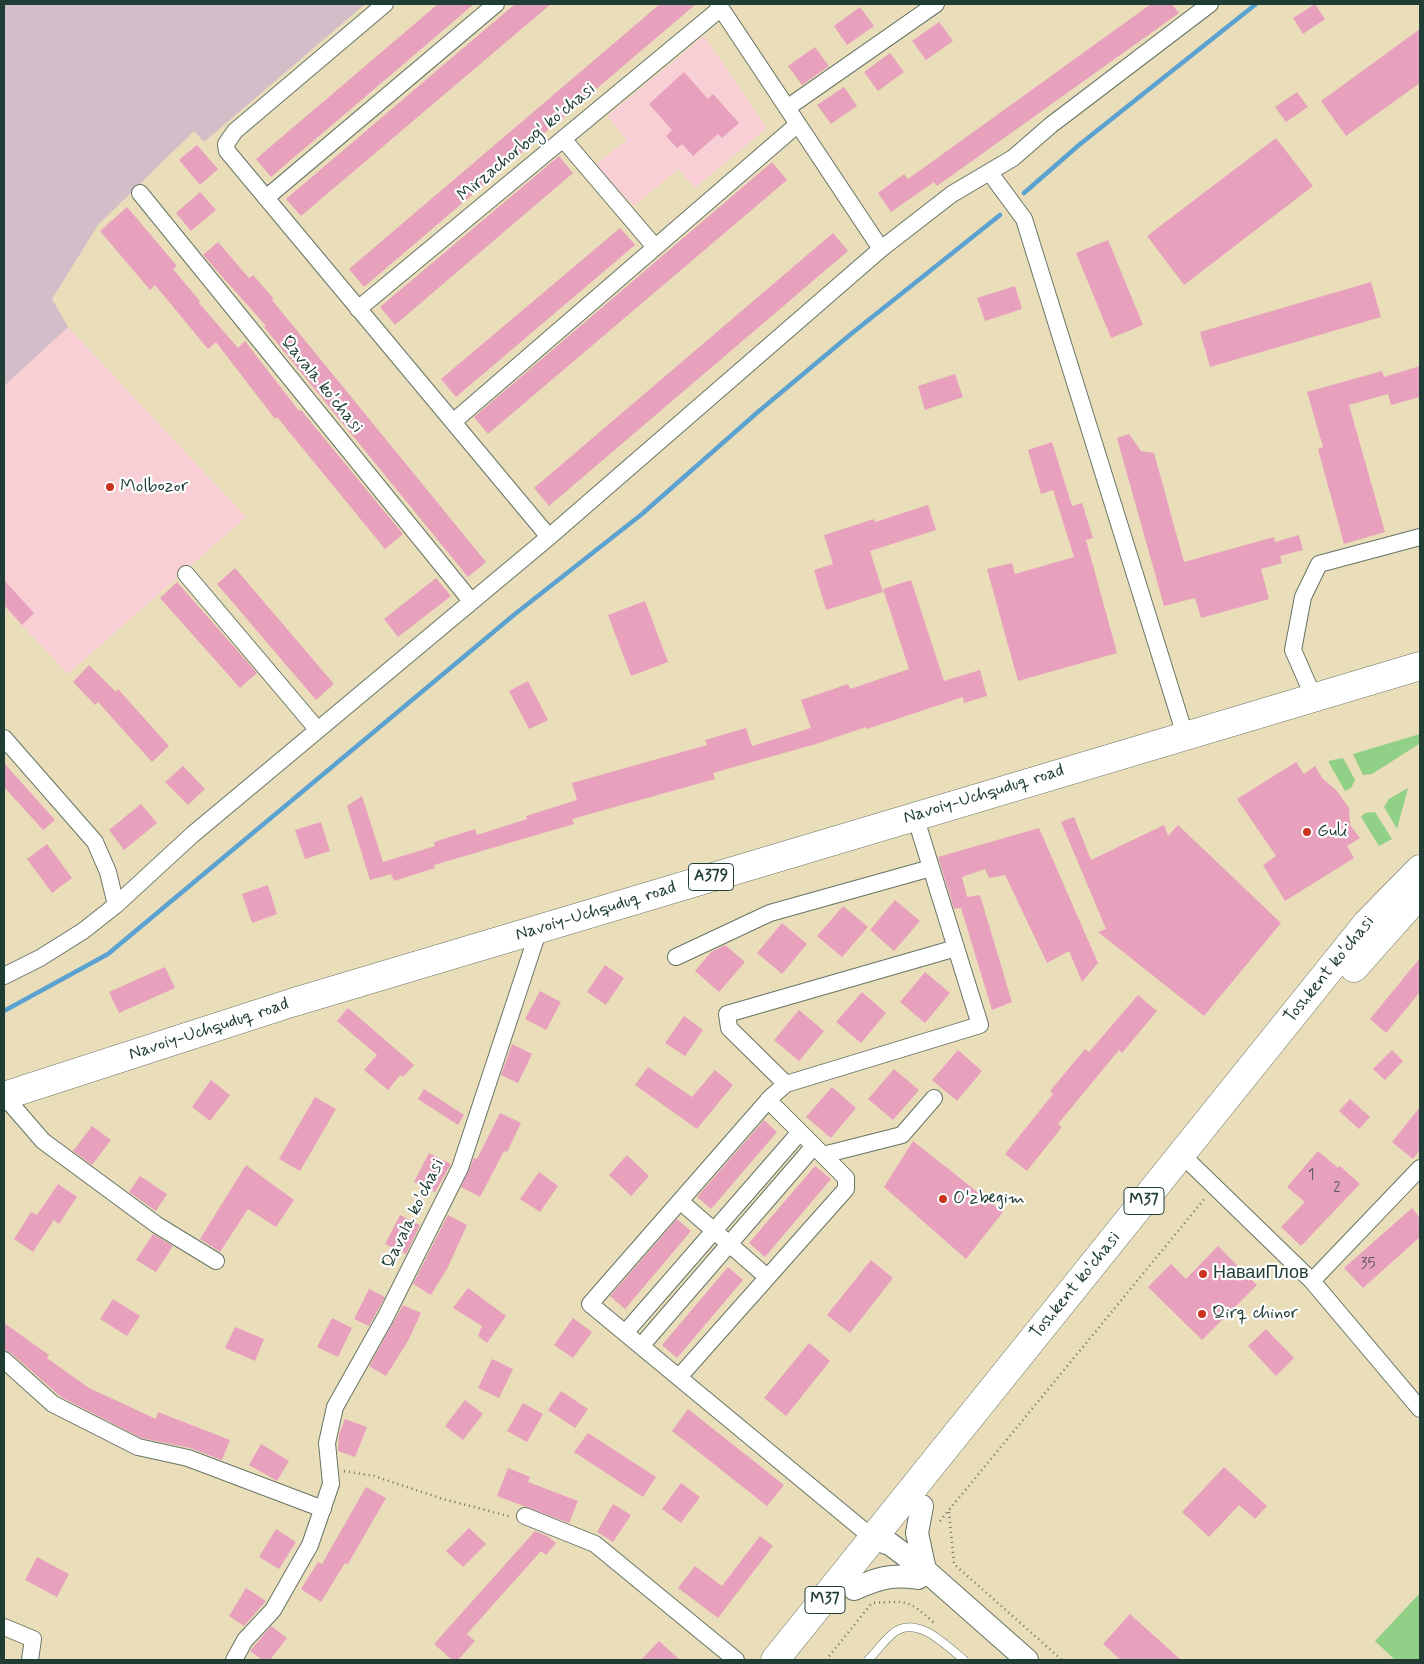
<!DOCTYPE html>
<meta charset="utf-8">
<style>
body{margin:0}
#map{position:relative;width:1424px;height:1664px;overflow:hidden;background:#eaddba;font-family:Mynerve,sans-serif}
canvas{display:block}
.frame{position:absolute;inset:0;border:5px solid #1f3d34;pointer-events:none}
</style>
<div id="map">
<canvas width="1424" height="1664"></canvas>
<div class="frame"></div>
</div>
<script>
const g = document.querySelector('canvas').getContext('2d');
g.lineJoin = 'round';
function fill(path, color) { g.fillStyle = color; g.fill(path, 'evenodd'); }
function strokePath(path, color, width, dash) { g.strokeStyle = color; g.lineWidth = width; g.lineCap = dash ? 'butt' : 'round'; g.setLineDash(dash || []); g.stroke(path); }
function label(font, color, halo, rows, align = 'center') {
  g.font = font + ' Mynerve,sans-serif'; g.lineWidth = 4.5; g.setLineDash([]); g.textBaseline = 'middle'; g.strokeStyle = halo; g.fillStyle = color; for (const [text, x, y, turn = 0] of rows) {
    g.save(); g.translate(x, y); g.rotate((+turn || 0) * Math.PI / 180); g.textAlign = isNaN(turn) ? turn : align; if (halo) g.strokeText(text, 0, 0); g.fillText(text, 0, 0); g.restore();
  }
}
fill(new Path2D(`
 M704 36 767 128 695 188 678 169 634 206 595 165 627 140 607 116Z
 M68 327 246 517 68 674 4 606V386Z`), '#f7cfd5');
fill(new Path2D(`
 M4 4H365L204 142 194 131 98 225 52 299 68 327 4 386Z`), '#d2bdc8');
fill(new Path2D(`
 M1420 734 1419 744 1372 774 1363 775 1353 754Z
 M1343 758 1355 780 1351 788 1345 791 1328 761Z
 M1408 788 1397 829 1384 807 1389 799Z
 M1375 812 1392 839 1379 846 1361 817 1365 813Z
 M1420 1593V1660H1395L1375 1641Z`), '#90d087');
strokePath(new Path2D(`
 M1024 193 1079 145 1256 4
 M4 1011 108 954 515 614 642 514 759 411 851 334 1000 215`), '#5ca2d1', 4.5);
fill(new Path2D(`
 M438 4H474L271 177 256 159Z
 M515 4H551L301 216 286 199Z
 M660 4H696L364 287 349 269Z
 M1151 4H1172L1179 13 937 186 934 182 891 212 878 193 904 174 908 179Z
 M1315 4 1325 19 1303 34 1293 18Z
 M860 7 874 26 847 45 834 26Z
 M939 22 953 41 926 60 912 41Z
 M1420 29V83L1346 136 1321 101Z
 M815 47 829 66 802 85 788 66Z
 M890 53 904 72 878 91 864 72Z
 M684 72 708 99 713 94 739 123 722 138 718 134 693 156 682 144 677 148 666 136 672 130 649 104Z
 M844 87 857 106 831 124 817 105Z
 M1297 92 1308 107 1286 122 1275 107Z
 M1276 138 1313 186 1184 285 1147 236Z
 M197 145 218 169 200 185 179 160Z
 M559 156 573 173 395 325 380 307Z
 M772 162 787 180 488 434 474 417Z
 M200 192 216 210 191 231 176 213Z
 M127 207 177 266 173 269 200 301 199 303 238 348 245 341 299 411 301 410 403 534 385 549 277 417 275 419 216 342 208 349 155 285 150 290 100 231Z
 M620 228 635 245 456 397 441 379Z
 M833 233 848 251 549 506 534 488Z
 M1108 240 1143 325 1111 338 1076 253Z
 M218 242 249 278 253 275 274 299 272 300 486 562 468 577 264 327 266 326 203 255Z
 M1371 282 1381 317 1210 367 1200 332Z
 M1015 286 1022 309 985 321 977 298Z
 M1420 366V397L1391 405 1388 394 1349 405 1385 532 1344 544 1318 449 1323 447 1307 392 1382 371 1384 377Z
 M955 374 963 397 925 410 918 386Z
 M1129 434 1141 451 1154 453 1184 562 1274 537 1275 542 1299 535 1303 550 1280 556 1282 563 1261 569 1269 599 1201 618 1195 598 1164 606 1117 438Z
 M1052 442 1072 506 1082 503 1093 538 1086 540 1117 653 1018 681 987 569 1012 563 1015 574 1074 557 1053 490 1041 494 1028 450Z
 M928 505 936 530 870 551 883 592 826 610 814 570 833 564 824 535 874 519 875 522Z
 M235 568 334 684 316 700 217 584Z
 M436 578 451 596 398 637 384 619Z
 M4 580 34 613 22 625 4 605Z
 M911 580 944 681 980 670 987 696 964 703 963 697 867 729 866 727 816 744 713 773 715 779 572 819 574 824 434 865 435 868 394 881 391 874 370 880 347 806 362 796 383 862 435 846 434 842 475 829 477 835 527 819 526 816 577 800 572 783 707 745 705 740 746 728 752 746 811 728 801 700 848 684 850 689 909 669 883 589Z
 M177 582 257 673 240 688 160 598Z
 M645 601 668 662 631 676 608 615Z
 M89 665 116 692 118 689 169 746 152 762 98 702 95 705 73 682Z
 M528 681 548 720 529 729 509 691Z
 M1296 762 1304 774 1315 766 1323 779 1337 791 1349 808 1350 825 1360 838 1347 846 1354 858 1285 901 1263 865 1276 856 1237 799Z
 M4 763 55 820 43 830 4 787Z
 M183 766 205 789 188 805 165 782Z
 M141 804 157 823 124 850 109 830Z
 M1074 817 1091 860 1164 825 1168 836 1178 825 1281 923 1204 1016 1098 932 1106 929 1061 822Z
 M321 822 330 851 305 859 295 830Z
 M1039 828 1098 963 1082 982 1069 951 1047 963 1005 875 989 878 985 869 962 877 967 897 980 895 1012 1002 992 1010 961 908 954 909 938 857Z
 M47 844 72 878 52 893 27 859Z
 M268 885 277 914 252 923 242 894Z
 M895 900 920 921 894 951 870 930Z
 M843 906 868 927 842 957 817 936Z
 M782 923 807 944 782 974 757 953Z
 M725 945 745 962 719 992 695 971 711 952Z
 M1420 958V992L1386 1033 1370 1019Z
 M605 965 624 978 606 1005 587 992Z
 M165 967 175 988 119 1013 109 992Z
 M925 972 950 993 925 1023 900 1002Z
 M540 991 561 1002 546 1030 525 1019Z
 M862 992 886 1013 861 1043 836 1022Z
 M1138 995 1157 1011 1122 1053 1119 1050 1058 1124 1062 1127 1027 1171 1005 1154 1053 1094 1050 1091 1085 1049 1089 1052Z
 M348 1008 414 1065 403 1077 400 1075 388 1090 364 1070 377 1055 337 1021Z
 M799 1010 824 1031 799 1061 774 1040Z
 M684 1016 703 1030 685 1056 665 1043Z
 M512 1044 532 1054 518 1083 501 1075Z
 M958 1050 982 1071 957 1101 932 1080Z
 M1392 1050 1403 1061 1385 1080 1373 1069Z
 M648 1067 692 1097 715 1070 733 1085 697 1129 635 1085Z
 M894 1069 919 1090 893 1120 868 1099Z
 M211 1080 230 1095 210 1121 192 1107Z
 M832 1087 856 1108 831 1138 806 1117Z
 M424 1089 464 1115 458 1125 418 1099Z
 M315 1097 336 1109 300 1171 279 1159Z
 M1350 1099 1370 1117 1359 1129 1339 1111Z
 M1420 1107V1150L1413 1159 1392 1142Z
 M500 1113 521 1123 507 1152 504 1151 480 1197 461 1187 474 1158 477 1159Z
 M764 1120 777 1132 711 1209 697 1197Z
 M92 1126 111 1140 92 1165 73 1151Z
 M913 1141 1003 1212 966 1259 884 1187Z
 M1318 1151 1338 1168 1340 1166 1360 1184 1301 1246 1281 1227 1305 1202 1287 1187Z
 M429 1153 451 1164 435 1192 414 1182Z
 M627 1155 649 1176 631 1196 609 1175Z
 M246 1165 294 1200 276 1227 248 1209 220 1252 200 1239Z
 M815 1166 831 1179 765 1257 749 1243Z
 M539 1172 558 1186 540 1212 520 1199Z
 M140 1176 167 1194 156 1211 129 1192Z
 M58 1184 77 1197 59 1224 54 1220 33 1252 14 1239 31 1212 37 1215Z
 M1412 1208 1420 1218V1237L1363 1288 1344 1268Z
 M400 1215 420 1225 406 1254 385 1244Z
 M448 1215 467 1225 448 1267 431 1295 413 1284Z
 M677 1219 691 1231 625 1309 610 1296Z
 M153 1234 173 1246 156 1272 136 1260Z
 M1218 1246 1257 1285 1202 1340 1148 1287 1171 1264 1186 1279Z
 M871 1260 893 1278 850 1333 827 1315Z
 M728 1267 743 1280 677 1358 662 1345Z
 M468 1288 506 1316 487 1343 478 1336 482 1326 453 1308Z
 M369 1289 385 1297 369 1326 354 1319Z
 M113 1299 140 1316 127 1336 100 1319Z
 M403 1305 421 1313 408 1341 386 1376 369 1366Z
 M332 1318 352 1328 338 1357 317 1347Z
 M573 1318 592 1332 573 1358 554 1345Z
 M4 1323 49 1355 47 1358 89 1388 156 1419 158 1412 230 1440 222 1460 190 1448 141 1438 61 1397 11 1353 4 1350Z
 M235 1327 264 1339 255 1361 225 1348Z
 M1266 1329 1294 1358 1276 1376 1248 1346Z
 M809 1343 830 1361 786 1416 764 1398Z
 M492 1359 513 1369 499 1398 478 1388Z
 M561 1391 588 1409 575 1428 548 1410Z
 M465 1400 483 1414 463 1440 445 1426Z
 M523 1403 543 1414 527 1442 507 1431Z
 M688 1409 784 1485 767 1506 672 1431Z
 M345 1419 367 1427 355 1457 338 1451 339 1434Z
 M588 1433 656 1477 643 1497 574 1452Z
 M261 1444 289 1461 277 1481 249 1465Z
 M1224 1467 1267 1506 1255 1519 1239 1505 1209 1537 1182 1512Z
 M508 1468 530 1477 528 1482 578 1501 569 1523 497 1496Z
 M681 1483 700 1497 681 1523 662 1509Z
 M366 1487 386 1498 348 1564 345 1563 321 1602 301 1589 318 1562 322 1564Z
 M613 1504 631 1515 613 1542 597 1532Z
 M469 1528 486 1544 463 1567 446 1551Z
 M276 1529 296 1542 279 1569 259 1557Z
 M535 1531 547 1536 556 1543 546 1555 541 1551 467 1634 475 1641 458 1660H452L434 1644Z
 M760 1536 773 1546 718 1618 678 1588 695 1566 722 1586Z
 M37 1557 69 1574 57 1597 25 1580Z
 M246 1588 266 1601 244 1626 229 1616Z
 M1130 1614 1181 1660H1121L1103 1644Z
 M271 1626 287 1638 270 1660H262L250 1651Z
 M659 1641 680 1660H641Z`), '#e8a1bd');
const service = new Path2D(`
 M868 1660C876 1652 884 1641 892 1634 916 1613 947 1646 964 1660`);
const minor = new Path2D(`
 M385 4 235 131 226 144 227 151 549 537
 M718 4 881 249
 M787 108 936 4
 M563 139 655 247
 M990 173 1024 219 1185 735
 M140 193 471 601
 M266 198 496 4
 M358 309 721 8
 M453 422 798 124
 M186 574 317 729
 M1314 698 1293 650 1303 597 1319 564 1420 537
 M4 738 95 842 108 872 116 905
 M676 957 770 913 931 868
 M4 976 40 958 83 931 116 905 192 835 549 537 881 249 952 194 1013 158 1051 125 1210 4
 M786 1084 729 1028 727 1014 956 948
 M4 1096 43 1141 157 1225 216 1261
 M1181 1154 1312 1281 1420 1409
 M823 1155 902 1135 934 1098
 M680 1201 767 1277
 M1312 1281 1420 1168
 M625 1333 800 1132
 M641 1346 814 1146
 M4 1360 53 1404 138 1447 188 1458 323 1509
 M679 1377 846 1189V1178L768 1100
 M525 1516 595 1544 736 1660
 M874 1539 590 1304 771 1097 786 1084 980 1025 915 816
 M4 1627 33 1639 30 1660
 M234 1660 245 1640 273 1610 310 1545 331 1484 327 1443 335 1407 385 1318 460 1168 539 929`);
const secondary = new Path2D(`
 M922 1506 917 1533 925 1570
 M874 1539 890 1544 925 1570 1027 1660
 M854 1589C878 1578 892 1574 918 1578`);
const trunk = new Path2D(`
 M1354 968 1417 897
 M4 1096 291 1003 1420 666
 M775 1660 1367 923 1420 869`);
strokePath(service, '#667563', 9);
strokePath(minor, '#667563', 18);
strokePath(secondary, '#667563', 24);
strokePath(trunk, '#667563', 29);
strokePath(new Path2D(`
 M344 1471 374 1476 443 1499 512 1517
 M949 1512 954 1564 1062 1660
 M940 1521 1206 1197
 M826 1660 872 1603C907 1601 908 1599 934 1623`), '#667563', 2.5, [1, 4]);
strokePath(service, '#fff', 8);
strokePath(minor, '#fff', 16);
strokePath(secondary, '#fff', 22);
strokePath(trunk, '#fff', 28);
for (const [x, y, r, color] of [
 [110,487,5,"#c8321e"],
 [1307,832,5,"#c8321e"],
 [943,1199,5,"#c8321e"],
 [1203,1274,5,"#c8321e"],
 [1202,1314,5,"#c8321e"]
]) { const dot = new Path2D(); dot.arc(x, y, r, 0, 2 * Math.PI); g.fillStyle = color; g.fill(dot); strokePath(dot, '#fff', 2); }
label('15px', '#515656', null, [
 ["1",1311,1176],
 ["2",1337,1189],
 ["35",1368,1265]
]);
for (const [x, y, w] of [
 [711,877,45],
 [1144,1201,40],
 [825,1600,40]
]) { const box = new Path2D(); box.roundRect(x - w / 2, y - 13.5, w, 27, 4); g.fillStyle = '#fff'; g.fill(box); strokePath(box, '#1f3d34', 1); }
label('bold 16px', '#1f3d34', null, [
 ["A379",711,877],
 ["M37",1144,1201],
 ["M37",825,1600]
]);
label('18px', '#1f3d34', '#fff', [
 ["Mirzachorbog' ko'chasi",527,143,-40],
 ["Qavala ko'chasi",321,385,51],
 ["Navoiy-Uchquduq road",984,795,-17],
 ["Navoiy-Uchquduq road",596,912,-17],
 ["Toshkent ko'chasi",1330,970,-51],
 ["Navoiy-Uchquduq road",209,1030,-18],
 ["Qavala ko'chasi",414,1214,-64],
 ["Toshkent ko'chasi",1076,1286,-51]
]);
label('18px', '#1f3d34', '#fff', [
 ["Molbozor",120,487],
 ["Guli",1317,832],
 ["O'zbegim",953,1199],
 ["НаваиПлов",1213,1274],
 ["Qirq chinor",1212,1314]
], 'left');
</script>
